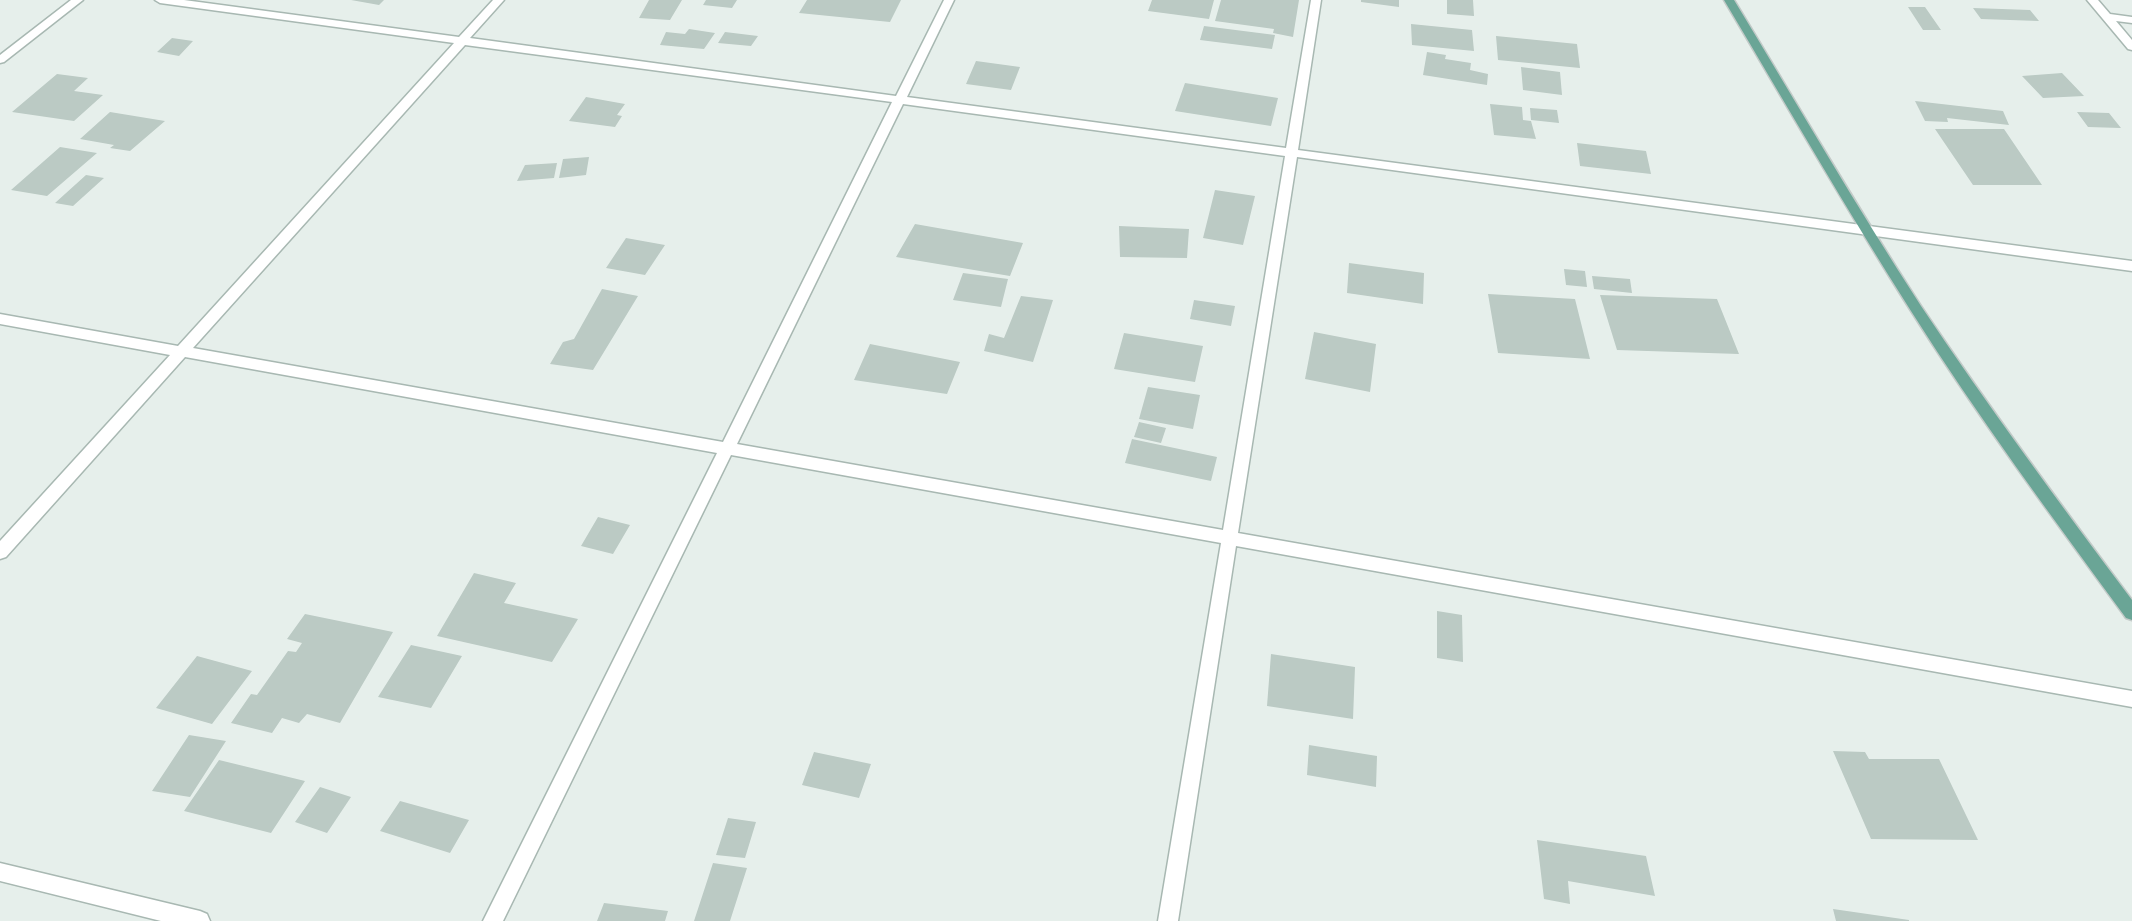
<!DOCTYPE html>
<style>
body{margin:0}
canvas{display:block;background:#e6efeb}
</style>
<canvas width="2132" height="921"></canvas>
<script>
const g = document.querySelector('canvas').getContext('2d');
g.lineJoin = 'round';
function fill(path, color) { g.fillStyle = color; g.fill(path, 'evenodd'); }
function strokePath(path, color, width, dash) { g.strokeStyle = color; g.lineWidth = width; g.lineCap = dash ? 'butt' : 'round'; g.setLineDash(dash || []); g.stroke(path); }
fill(new Path2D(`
 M351 0H384L379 5Z
 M649 0H682L670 20 639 18Z
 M706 0H737L732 8 703 5Z
 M807 0H901L890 22 799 13Z
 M1152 0H1214L1209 19 1148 11Z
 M1221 0H1299L1293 37 1273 33 1274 29 1215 21Z
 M1361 0H1399V7L1361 2Z
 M1447 0H1473L1474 16 1447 14Z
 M1908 7H1925L1941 30H1923Z
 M1973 8 2030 10 2039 21 1981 19Z
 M1411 24 1472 30 1474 51 1412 45Z
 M1204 26 1275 35 1272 49 1200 40Z
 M689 29 715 33 704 49 660 45 666 32 685 34Z
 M725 32 758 36 751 46 718 43Z
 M1496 36 1577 44 1580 68 1498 60Z
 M172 38 193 41 179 56 157 52Z
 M1427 52 1446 55 1445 59 1471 63 1470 70 1488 74 1487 85 1423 75Z
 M976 61 1020 67 1011 90 966 84Z
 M1521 67 1560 72 1562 95 1523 90Z
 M2062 73 2084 96 2043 98 2022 76Z
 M57 74 88 78 74 91 103 95 74 121 12 112Z
 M1185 83 1278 98 1271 126 1175 111Z
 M586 97 625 104 617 115 622 116 615 127 569 121Z
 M1915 101 2003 111 2009 125 1947 118 1948 122 1925 121Z
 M1490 104 1522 107 1523 120 1531 121 1536 139 1494 135Z
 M1530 108 1557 110 1559 123 1531 120Z
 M110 112 165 121 130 151 110 148 114 145 80 139Z
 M2077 112 2109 113 2121 128 2088 127Z
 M1935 129H2004L2042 185H1973Z
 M1577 143 1646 151 1651 174 1580 166Z
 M60 147 97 153 47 196 11 190Z
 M589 157 586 175 559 178 563 159Z
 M557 163 554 178 517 181 525 165Z
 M86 175 104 178 73 206 55 203Z
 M1215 190 1255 196 1243 245 1203 238Z
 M915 224 1023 243 1010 276 896 257Z
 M1119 226 1189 229 1187 258 1120 257Z
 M626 238 665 245 645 275 606 268Z
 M1349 263 1424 273 1423 304 1347 293Z
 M1564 269 1585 271 1587 287 1566 285Z
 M963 273 1008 279 1001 307 953 300Z
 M1592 276 1630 279 1632 293 1594 289Z
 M602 289 638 296 593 370 550 364 563 342 574 339Z
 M1488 294 1575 299 1590 359 1498 353Z
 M1600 295 1717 299 1739 354 1617 350Z
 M1021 296 1053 300 1033 362 984 351 989 334 1004 338Z
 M1194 300 1235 306 1231 326 1190 319Z
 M1314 332 1376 344 1370 392 1305 379Z
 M1124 333 1203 346 1195 382 1114 369Z
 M870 344 960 362 947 394 854 380Z
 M1148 387 1200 395 1193 429 1139 419Z
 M1139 422 1166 428 1161 443 1134 437Z
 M1132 439 1217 457 1211 481 1125 463Z
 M598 517 630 525 613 554 581 546Z
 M474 573 516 583 504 603 578 619 552 662 437 636Z
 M1437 611 1462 615 1463 662 1437 658Z
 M305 614 393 632 340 723 307 714 299 723 282 718 272 733 231 723 251 694 257 695 288 651 296 652 302 643 287 639Z
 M411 645 462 656 431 708 378 697Z
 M1271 654 1355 667 1353 719 1267 706Z
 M197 656 252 671 212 724 156 708Z
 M189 735 226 741 190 797 152 791Z
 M1309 745 1377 756 1376 787 1307 775Z
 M1833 751 1865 752 1869 759H1939L1978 840 1871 839Z
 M814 752 871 764 859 798 802 785Z
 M219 760 305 781 271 833 184 811Z
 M320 787 351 797 327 833 295 822Z
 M400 801 469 820 450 853 380 831Z
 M728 818 756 822 745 858 716 855Z
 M1537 840 1646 856 1655 896 1568 881 1570 904 1544 899Z
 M713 863 747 868 730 921H694Z
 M604 903 668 911 665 921H597Z
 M1833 909 1909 920V921H1836Z`), '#bbcac4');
const minor = new Path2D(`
 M71 0H83L4 62 0 63V55Z
 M155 0H184L459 37 493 0H504L470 38 896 96 944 0H954L907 97 1286 148 1311 0H1321L1298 150 2132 261V271L1297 157 1238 533 2132 691V707L1236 546 1178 921H1158L1221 543 731 455 503 921H483L717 453 185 357 6 557 0 559V541L170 355 0 324V314L178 346 454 43 160 3ZM465 45 892 102 723 442 193 348ZM903 104 1285 156 1223 530 737 444Z
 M2087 0H2098L2110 14 2132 17V23L2116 21 2132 40V50L2128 49Z
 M0 863 200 911 207 914 210 921H161L0 881Z`);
const primary = new Path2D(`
 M1724 0H1734C1796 102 1856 206 1921 306 1988 406 2060 504 2132 600V620L2126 618C2052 517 1978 417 1911 311 1846 209 1786 104 1724 0Z`);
strokePath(minor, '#a8b8b2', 3);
strokePath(primary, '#c2cac8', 3);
fill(minor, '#fff');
fill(primary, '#6aa596');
</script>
